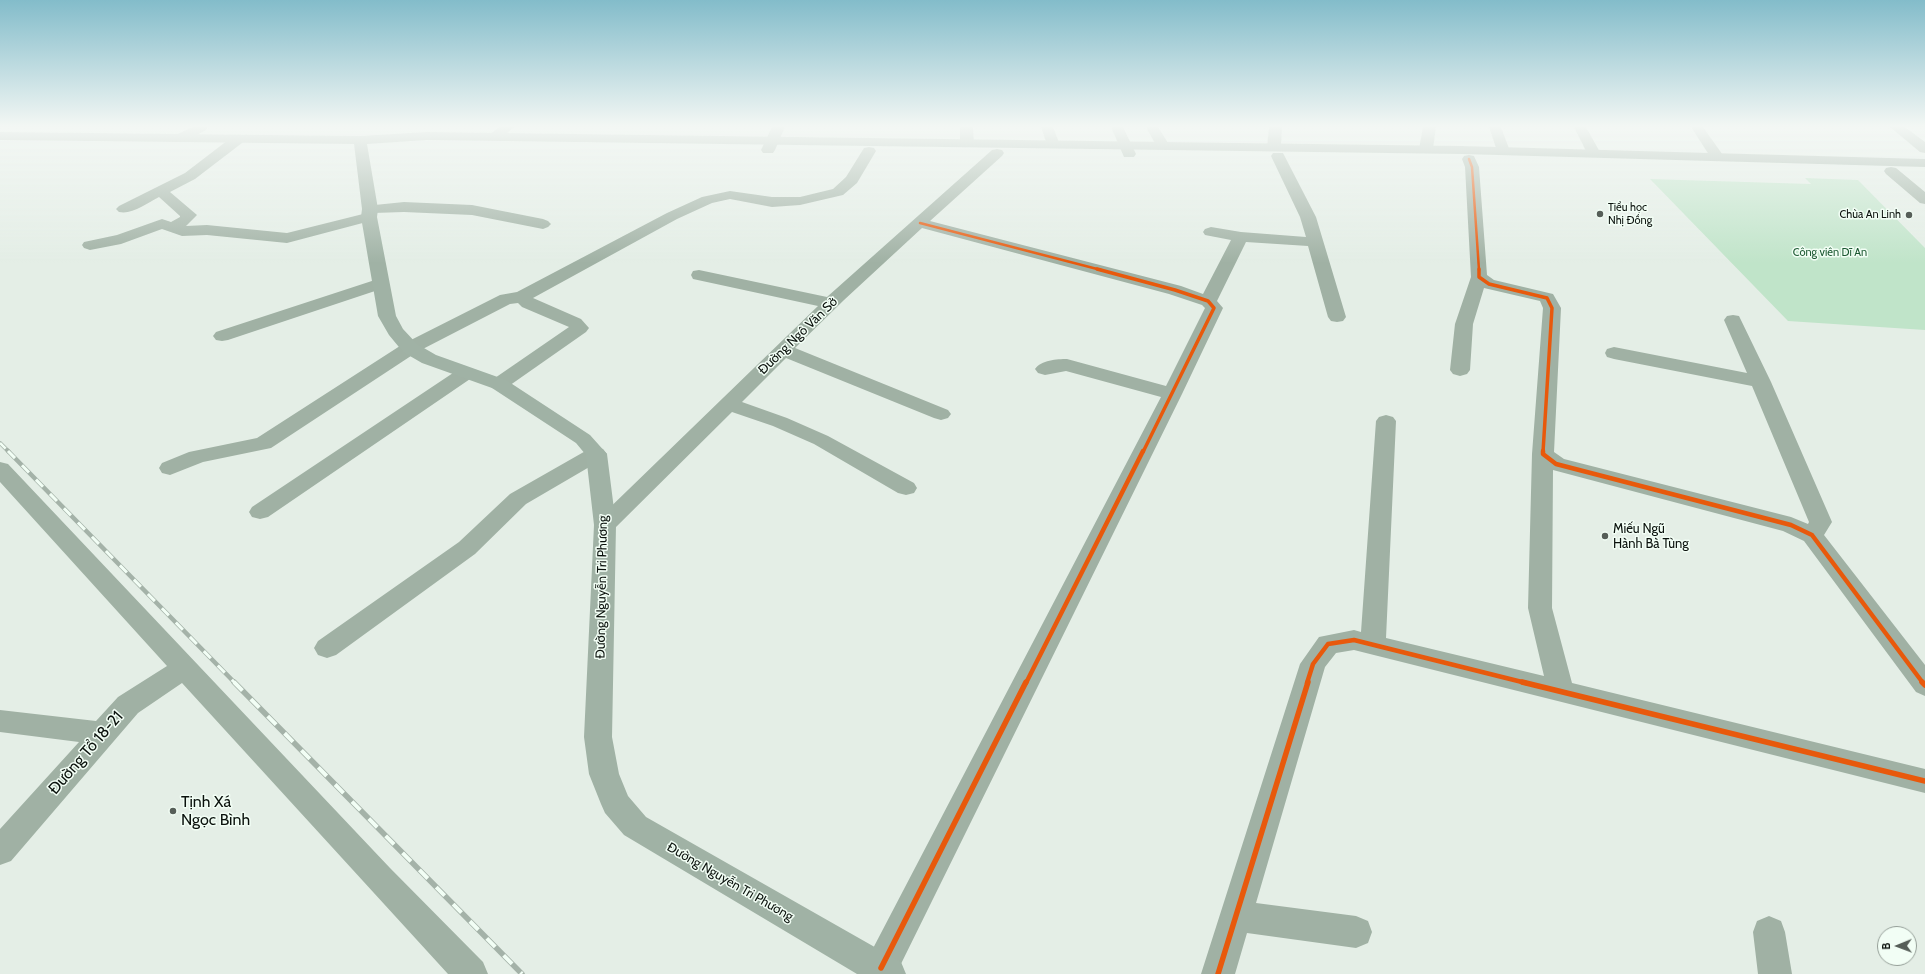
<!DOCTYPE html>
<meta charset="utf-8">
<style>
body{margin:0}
#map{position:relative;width:1925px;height:974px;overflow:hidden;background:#e4eee6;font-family:Cabin,sans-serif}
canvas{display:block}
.north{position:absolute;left:1877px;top:926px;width:40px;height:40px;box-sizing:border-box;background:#f2fef5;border:1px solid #959f98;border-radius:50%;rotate:269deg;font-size:11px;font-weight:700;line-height:16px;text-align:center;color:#0a110c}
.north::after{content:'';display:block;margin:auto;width:14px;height:18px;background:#565e58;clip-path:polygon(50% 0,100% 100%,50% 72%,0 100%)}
</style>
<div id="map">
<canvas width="1925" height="974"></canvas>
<div class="north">B</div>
</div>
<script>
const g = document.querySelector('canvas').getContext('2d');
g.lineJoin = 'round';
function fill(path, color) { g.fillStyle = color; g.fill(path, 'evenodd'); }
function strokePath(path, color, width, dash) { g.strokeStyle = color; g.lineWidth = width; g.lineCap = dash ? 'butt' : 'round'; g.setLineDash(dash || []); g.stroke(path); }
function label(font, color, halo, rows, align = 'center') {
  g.font = font + ' Cabin,sans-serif'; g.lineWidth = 3; g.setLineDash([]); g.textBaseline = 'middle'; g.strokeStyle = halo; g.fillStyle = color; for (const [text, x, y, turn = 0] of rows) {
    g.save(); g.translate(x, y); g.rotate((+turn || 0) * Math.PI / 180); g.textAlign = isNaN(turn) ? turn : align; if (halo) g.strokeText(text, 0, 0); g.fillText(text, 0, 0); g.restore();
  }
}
fill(new Path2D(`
 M1805 178 1858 180 1925 248V330L1788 321 1650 179 1811 184Z`), '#c0e4c9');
fill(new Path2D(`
 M192 127H208L206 130 184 142H174L172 139 174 136Z
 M499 127H514L499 140H489L487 137Z
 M772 127H785L775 150 773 153H763L761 150Z
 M960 127H973L974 143 972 146H962L960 143Z
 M1041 127H1053L1060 145 1058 148H1048Z
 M1111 127H1123L1136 154 1134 157H1124Z
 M1146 127H1158L1170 146 1168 149H1158Z
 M1269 127H1282L1281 147 1279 150H1269L1267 147Z
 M1423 127H1436L1433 149 1431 152H1421L1419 149Z
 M1489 127H1501L1510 151 1508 154H1498Z
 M1574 127H1586L1601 154 1599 157H1589Z
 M1691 127H1703L1725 158 1723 161H1713Z
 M1890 127H1905L1925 142V153L1920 152Z
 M237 136 242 137 244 140 242 143 195 179 170 192 197 215 186 226 207 225 287 233 367 213 362 209 365 206 404 202 472 205 543 219 548 221 551 224 548 227 543 229 472 215 404 212 373 213 377 217 374 220 287 243 207 235 182 236 162 229 121 244 90 250 84 248 82 245 84 242 117 235 162 219 171 222 180 217V216L159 197C147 203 132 215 119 212L116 209 119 206 185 173 232 137Z
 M869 147 874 148 876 151 857 183 843 195 800 205 772 207 730 199 712 203 677 219 533 298 581 319 589 328 586 332 506 388 499 390 492 388 489 384 492 380 569 327 522 307 518 303 510 304 417 352 271 448 203 462 170 475 162 473 159 468 162 463 189 452 257 438 403 344 500 295 517 292 667 213 702 197 730 191 772 197H800L833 189 846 177 864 148Z
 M997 149 1002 150 1004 153 1002 156 930 221 1181 286 1203 294 1231 240 1205 235 1203 232 1205 229 1211 227 1241 232 1306 237 1300 217 1271 156 1273 153H1283L1316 217 1346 317 1343 321 1337 322 1331 321 1328 317 1308 246 1246 242 1217 301 1223 308 1182 394 896 974H867L864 968 869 956 1161 397 1066 371 1045 375 1038 373 1035 369C1041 360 1057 359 1067 359L1166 386 1205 308 1202 305 1169 294 922 228 844 300 795 348 948 410 951 414 948 418 941 420 934 418 786 358 742 402 787 418 828 436 914 483 917 488 914 493 906 495 898 493 814 444 773 426 732 412 613 530 605 533 597 530 594 525 597 520 818 306 693 279 691 275 693 271 699 270 827 297 992 150Z
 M1469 155 1474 156 1479 167 1487 275 1494 280 1553 294 1561 308 1554 452 1564 459 1791 517 1808 524 1809 522 1752 386 1614 359 1607 357 1605 353 1607 349 1614 347 1747 373 1724 320 1727 316 1733 315 1739 316 1771 382 1832 522 1824 535 1925 665V696L1916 692 1804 541 1783 531 1553 470 1552 608 1572 683 1925 769V793L1354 650 1336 653 1325 667 1256 903 1356 916 1368 921 1372 932 1368 943 1356 948 1247 933 1235 974H1201L1300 664 1319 637 1354 630 1361 632 1376 421 1379 417 1386 415 1393 417 1396 421 1386 638 1544 676 1528 608 1532 454 1543 308 1540 301 1484 288 1473 324 1470 370 1467 374 1460 376 1453 374 1450 370 1455 324 1471 277 1465 167 1462 159 1464 156Z
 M1891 167 1896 168 1925 192V204L1920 203 1886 174 1884 171 1886 168Z
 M381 278 387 279 389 283 387 287 228 340 222 341 216 340 213 336 216 332Z
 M466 367 473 369 476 373 473 377 268 517 260 519 252 517 249 512 252 507 459 369Z
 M596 447 603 449 607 454 603 459 526 504 475 554 336 655 327 658 318 655 314 648 318 641 459 542 510 494 589 449Z
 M0 462 8 464 390 868 483 962 488 974H448L182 683 138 713 11 861 0 865V829L79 742 0 732V710L96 721 118 697 167 666 0 482Z
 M1769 916 1781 921 1785 932 1792 974H1758L1753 932 1757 921Z`), '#a0b1a4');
fill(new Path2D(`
 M0 132 360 136 427 132 1462 146 1925 159V167L1462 154 427 140 367 144 378 209 377 217 396 316 403 329 417 344 436 355 506 380 590 435 607 454 616 525 612 737 619 774 628 796 646 817 901 962 906 974H857L624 835 605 813 601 804 589 774 584 737 594 525 586 455 576 443 492 388 422 363 403 352 389 335 378 316 361 217 362 209 354 144 0 140Z`), '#a0b2a5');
const railFar2 = new Path2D(`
 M0 443 9 452`);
const railFar1 = new Path2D(`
 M8 451 235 683`);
const rail = new Path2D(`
 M234 682 522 974`);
strokePath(railFar2, '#a4b2a8', 4);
strokePath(railFar1, '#a4b2a8', 4.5);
strokePath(rail, '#a4b2a8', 5.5);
strokePath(railFar2, '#f2fef5', 2.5, [8]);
strokePath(railFar1, '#f2fef5', 3, [10]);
strokePath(rail, '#f2fef5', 4, [12]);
strokePath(new Path2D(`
 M1469 159 1472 167 1479 270
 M920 223 1101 270`), '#e8590c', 2.5);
strokePath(new Path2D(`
 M1097 269 1175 290 1208 301 1214 308 1143 452
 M1479 269V277L1489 284 1547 298 1552 308 1543 452`), '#e8590c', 3.5);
strokePath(new Path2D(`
 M1543 451V454L1556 464 1791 525 1812 535 1923 683
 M1026 683 1143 451
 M1307 683 1313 664 1328 644 1354 640 1526 683`), '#e8590c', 4.5);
strokePath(new Path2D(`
 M1522 682 1925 781
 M1922 682 1925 685
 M881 968 1026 682
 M1218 974 1308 682`), '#e8590c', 5.5);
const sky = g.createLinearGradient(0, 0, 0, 263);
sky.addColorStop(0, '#83bcca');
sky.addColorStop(0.48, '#f3f7f4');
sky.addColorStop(1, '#f3f7f400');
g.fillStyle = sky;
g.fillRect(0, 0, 1925, 263);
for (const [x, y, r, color] of [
 [1600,214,4,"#565e58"],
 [1909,215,4,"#565e58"],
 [1605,536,4,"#565e58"],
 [173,811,4,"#565e58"]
]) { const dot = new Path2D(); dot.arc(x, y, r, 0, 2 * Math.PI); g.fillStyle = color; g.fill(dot); strokePath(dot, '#f2fef5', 1.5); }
label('11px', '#0a110c', '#f2fef5', [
 ["Tiểu học",1608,208],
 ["Nhị Đồng",1608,221],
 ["Chùa An Linh",1901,215,"right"]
], 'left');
label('11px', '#1a5730', '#f2fef5', [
 ["Công viên Dĩ An",1830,253]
]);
label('13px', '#0a110c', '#f2fef5', [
 ["Đường Ngô Văn Sở",798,336,-44],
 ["Đường Nguyễn Tri Phương",602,587,-89],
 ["Đường Nguyễn Tri Phương",730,882,30]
]);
label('13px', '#0a110c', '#f2fef5', [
 ["Miếu Ngũ",1613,529],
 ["Hành Bà Tùng",1613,544]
], 'left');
label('16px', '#0a110c', '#f2fef5', [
 ["Đường Tổ 18-21",86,753,-49]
]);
label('16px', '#0a110c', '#f2fef5', [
 ["Tịnh Xá",181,802],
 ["Ngọc Bình",181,820]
], 'left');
</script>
